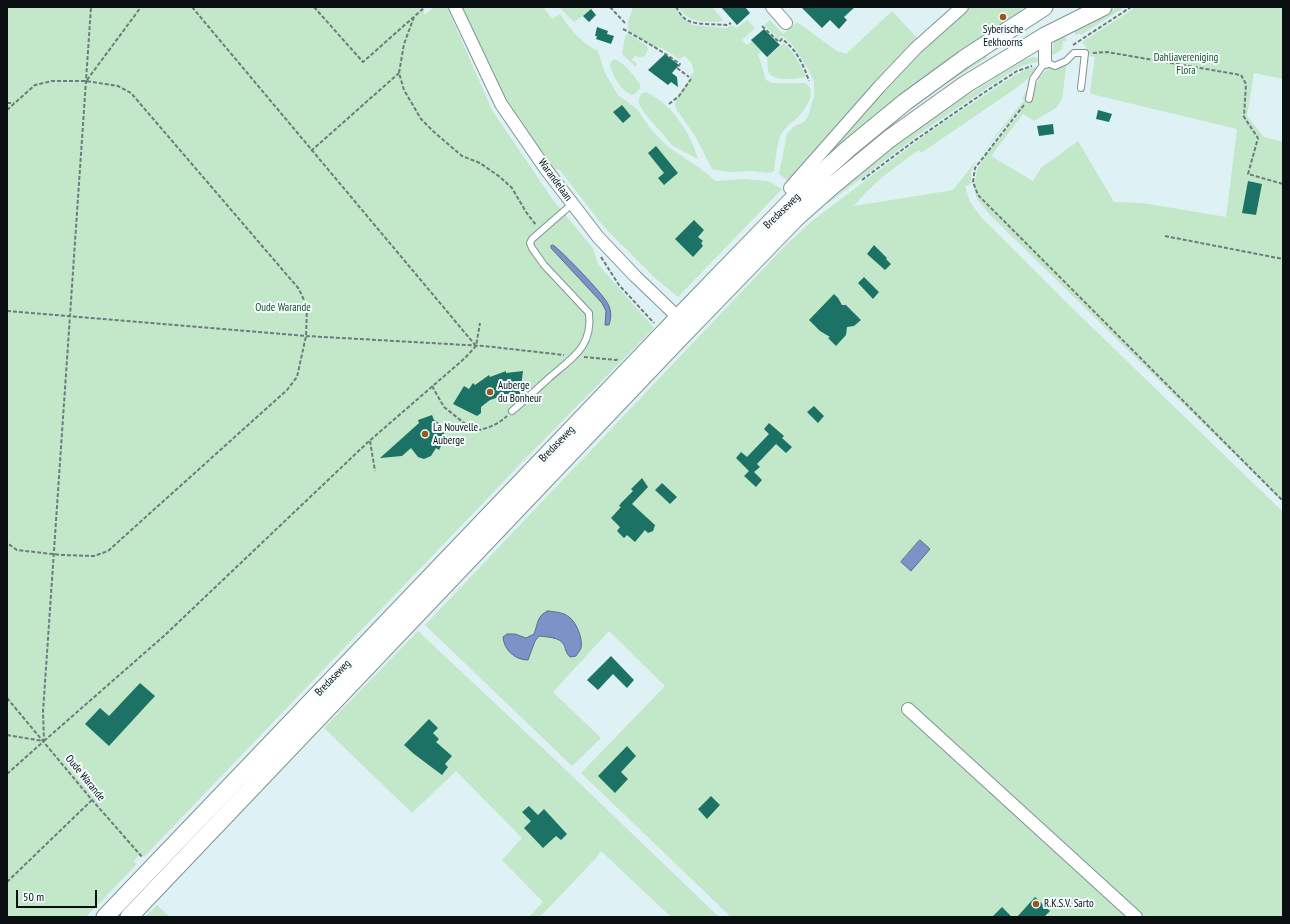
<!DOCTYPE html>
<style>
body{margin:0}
#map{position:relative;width:1290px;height:924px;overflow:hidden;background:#def2f5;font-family:"PT Sans Narrow",sans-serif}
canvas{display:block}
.frame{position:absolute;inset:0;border:8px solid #0a1011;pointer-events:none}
.scale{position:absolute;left:16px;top:890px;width:81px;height:18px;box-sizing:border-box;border:2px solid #0a1011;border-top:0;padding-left:5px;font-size:12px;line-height:14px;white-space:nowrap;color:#0a1011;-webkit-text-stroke:3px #f4fcfe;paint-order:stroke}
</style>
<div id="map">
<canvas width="1290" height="924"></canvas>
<div class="frame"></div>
<div class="scale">50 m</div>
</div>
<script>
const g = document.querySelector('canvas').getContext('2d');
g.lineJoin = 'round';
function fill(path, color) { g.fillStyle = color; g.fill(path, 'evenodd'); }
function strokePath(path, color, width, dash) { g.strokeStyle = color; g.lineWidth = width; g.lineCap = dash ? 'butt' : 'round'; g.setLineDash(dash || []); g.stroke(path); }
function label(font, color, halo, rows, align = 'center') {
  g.font = font + ' "PT Sans Narrow",sans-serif'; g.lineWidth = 4; g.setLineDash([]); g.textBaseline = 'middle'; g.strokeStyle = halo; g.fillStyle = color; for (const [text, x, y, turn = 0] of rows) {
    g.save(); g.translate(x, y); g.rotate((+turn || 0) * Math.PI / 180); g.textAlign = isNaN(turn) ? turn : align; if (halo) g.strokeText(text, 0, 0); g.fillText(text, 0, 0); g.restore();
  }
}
fill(new Path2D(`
 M7 7H423L425 15 434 7H447L492 110 553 200 593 248 598 264 654 328 525 459 144 857 141 854 134 861 137 864 86 917H7Z
 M461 7H545L544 8 552 19 560 14C570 29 581 43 598 51L605 73 618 95 637 109 650 128 668 147 697 166 716 181 744 179 768 181 782 189 678 297 654 277 603 226 559 169 553 170C527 133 502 95 482 55 474 39 468 23 461 7Z
 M559 7H595L574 22Z
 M633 7H674L683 18 693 25 727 28 731 25 737 28 747 20 755 28 742 40 747 45 752 41 762 52 758 54 766 80 772 83H805C819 90 805 111 796 119 793 122 789 123 787 127 784 130 781 133 780 137 777 144 775 162 774 171L770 173 752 171 729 172 712 169 694 134 676 109 675 104 676 99 691 77 690 76 694 72 692 64 685 56 679 59 662 48 653 47 628 30V22Z
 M678 7H714L713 8 723 20C719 23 716 22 711 22 696 22 686 19 678 7Z
 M968 7H1023L1016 18 794 190C847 125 907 65 968 7Z
 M1117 7H1125L1081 35 1079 33 1076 35 1075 34 1074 28Z
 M1136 7H1283V79L1254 73 1247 116 1264 137 1283 142V496L1281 500 990 215 977 199 974 187 977 170 982 160 1021 112 1018 111 976 161 971 171V184L965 186 970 202 981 217 1067 303 1283 512V917H731L581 773 665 686 609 631 553 692 601 738 572 766 425 625 786 245 812 221 928 133 1015 75 1027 69 1039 66 1026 80 1015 89 921 153 919 150C895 167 872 183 854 206L953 190 1024 100 1022 98 1029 87 1027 96 1039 80 1038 78 1049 67 1059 68 1074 55 1067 61 1062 99 1056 108 1034 121 1023 114 991 156 1033 181 1041 168 1078 141 1114 202 1143 203 1226 217 1237 129 1091 94 1090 92 1095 57 1087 55 1086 47 1082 42ZM538 620 578 653 565 649C562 637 549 637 539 636L535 641 531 654 515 634 526 638 534 634Z
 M892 11 918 39 790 182 779 174 787 134 793 127 805 121 808 116 814 96V81L809 71 800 56 791 43 782 36 778 39 764 25 770 20 783 34 797 22 837 51 846 54Z
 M628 33 647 46 648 50 643 58 641 56 640 58 635 55 632 60 637 64 636 67 622 54 625 37Z
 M1065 33 1066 41H1063L1062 49 1057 53 1052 55 1054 42Z
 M784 43C794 52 800 64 806 76 799 80 773 81 769 73 767 69 768 61 767 57Z
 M984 52 987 58 943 86 864 142Z
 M1033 57 1037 58 1039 61 1022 66 1014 70 925 130 827 204 824 200 941 108 971 93 1024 60Z
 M614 59C625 63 633 75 640 84V88L636 93 632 95C620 90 614 77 610 66L611 62Z
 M646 92C672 104 690 132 698 159L673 146 645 114 638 102 641 94Z
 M418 631 567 771 719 917H671L601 851 596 858 540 917H529L543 902 502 860 522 838 456 771 412 813 324 728Z
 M157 905 170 917H145Z`), '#c3e7c9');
const water = new Path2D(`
 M553 245C562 251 604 295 608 304 612 312 611 318 609 325H605L606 311 602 303 551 248V246Z
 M920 540 930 549 911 571 901 562Z
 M548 611C555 612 563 612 569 617 577 623 583 639 581 648 580 651 577 654 576 656L570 657C566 653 566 650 564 645 560 637 547 637 539 636L535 641 528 660C515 660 504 650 503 637L507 634H515L526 638 534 634C538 624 537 615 548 611Z`);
fill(water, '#7d92c6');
strokePath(water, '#5a6b90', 1);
fill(new Path2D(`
 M721 7H745L750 13 737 25Z
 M801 7H855L844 17 847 20 839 29 830 20 822 28Z
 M591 9 596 15 589 22 583 16Z
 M597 27 608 31 607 34 614 36 611 44 596 39 597 36H595Z
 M764 29 780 45 767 57 751 40Z
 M665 54 679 65 672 73 677 77 678 87 671 82 668 85 648 70Z
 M622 105 631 116 623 123 613 112Z
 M1098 110 1112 114 1109 122 1096 119Z
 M1053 124 1054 134 1039 136 1037 126Z
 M656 146 678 173 664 185 658 178 664 173 648 153Z
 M1248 181 1262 184 1256 215 1242 213Z
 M694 220 704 230 698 237 703 241 701 243 703 246 693 257 675 239Z
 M874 245 887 258 886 259 891 264 885 270 867 254Z
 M864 277 879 292 873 299 858 283Z
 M834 294 838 298 842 305H846L861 320 854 326 847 327 846 335 836 346 828 338 830 337 820 331 809 320Z
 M506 371V373L523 371 520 394 505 395 490 400 481 407V413L477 416 453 404 464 386 469 389 473 383 475 385 489 375 490 377Z
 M814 406 824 416 818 423 807 412Z
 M432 415 434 420 447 428 440 441 443 442 439 450 436 448 431 456 424 459 418 457 411 448 402 456 380 458 419 423 418 420Z
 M769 423 784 436 782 438 792 447 786 453 776 444 757 464 760 467 754 472 762 480 756 487 744 476 749 471 736 458 741 452 747 457 769 434 764 429Z
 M642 478 648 487 632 504 655 525 653 531 648 533 645 530 635 542 627 535 624 538 617 531 620 527 611 518 621 507 619 506 621 503 633 491 631 489Z
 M662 483 677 497 670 504 655 490Z
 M611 656 634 680 627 688 613 674 598 690 587 680Z
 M140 683 155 696 109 746 85 724 100 708 109 716Z
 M429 719 438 728 433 733 439 739 436 742 452 756 445 764 448 767 442 775 414 754 404 745Z
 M627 746 636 756 621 772 628 779 615 793 598 776Z
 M711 796 720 805 707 819 698 809Z
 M529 806 538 815 544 809 567 834 561 840 556 836 543 848 524 828 531 821 522 812Z
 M1035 897 1050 911 1044 917H1017Z
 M1002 907 1012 917H992Z`), '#1c7365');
const lane = new Path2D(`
 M1029 99 1033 79 1045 62 1055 66 1066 61 1074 53H1085L1081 88
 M512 411C525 400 537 389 549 378 572 358 593 347 589 313L544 265 532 248 530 243 532 239 572 204`);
const street = new Path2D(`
 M455 7 501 104 545 168 598 237 635 276 683 322
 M772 7 786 23
 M1045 62V36
 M790 188 880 86 916 48 962 7
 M908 709 1136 917`);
const secondary = new Path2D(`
 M105 917 696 299 797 195 849 148 905 102 964 59 1044 7
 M129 917 678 340 795 219 832 186 889 139 966 84 1045 36 1103 7`);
strokePath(lane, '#819396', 8);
strokePath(street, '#819396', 14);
strokePath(secondary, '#819396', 19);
strokePath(new Path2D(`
 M192 7 476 346
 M314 7 363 62 425 7
 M610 7 625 23
 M676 7C679 12 683 19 689 21 698 25 716 24 727 25L731 23
 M414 17 404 44 399 73 404 90 421 119 434 132 462 156 480 163 500 177 512 188 526 212 536 225
 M762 26 779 42 782 39C797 50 803 64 809 81
 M623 29C643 40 662 51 680 64L677 68 689 77
 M1073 45 1131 7
 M1093 53 1107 52 1241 75 1246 84 1244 117 1258 138 1248 174 1283 184
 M87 80 141 7
 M7 103H14
 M669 104 679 96 691 79
 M1024 105 975 168 973 182 978 195 1283 501
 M7 110 35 85 52 81H86L118 86 131 93 299 289 307 307 306 336 297 377 287 390 108 551 94 556 61 555 17 550 7 543
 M311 151 399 73
 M862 180 914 141 982 94 1017 71 1032 66
 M1165 236 1283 259
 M601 257 619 285 654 323
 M7 311 306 336 484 346 564 355
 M584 357 616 360 619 359
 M432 386 444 407 474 431C487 429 497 425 507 416
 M370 441 375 471
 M7 698 92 800 143 858
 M7 735 43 741
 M44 741 165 635 367 443 465 358 476 346 480 323
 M7 774 44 741 43 712 91 7
 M7 882 92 800`), '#6e7b7d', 2, [4, 2]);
strokePath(lane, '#fff', 6);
strokePath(street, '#fff', 12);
strokePath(secondary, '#fff', 17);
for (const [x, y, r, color] of [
 [1003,17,4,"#955a1b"],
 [490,392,4,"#955a1b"],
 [425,434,4,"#955a1b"],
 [1036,904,4,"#955a1b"]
]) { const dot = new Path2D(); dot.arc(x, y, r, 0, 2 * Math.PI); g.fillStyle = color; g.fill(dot); strokePath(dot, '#f4fcfe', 1.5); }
label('11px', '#0a1011', '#f4fcfe', [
 ["Syberische",1003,30,"center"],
 ["Eekhoorns",1003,43,"center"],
 ["Auberge",498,386],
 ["du Bonheur",498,399],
 ["La Nouvelle",433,428],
 ["Auberge",433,441],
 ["R.K.S.V. Sarto",1044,904]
], 'left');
label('11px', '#175129', '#f4fcfe', [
 ["Dahliavereniging",1186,58],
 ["Flora",1186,71],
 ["Oude Warande",283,308]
]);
label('11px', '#0a1011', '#f4fcfe', [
 ["Warandelaan",555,180,54],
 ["Bredaseweg",782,211,-44],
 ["Bredaseweg",557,444,-46],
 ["Bredaseweg",333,678,-46],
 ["Oude Warande",85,778,51]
]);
</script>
